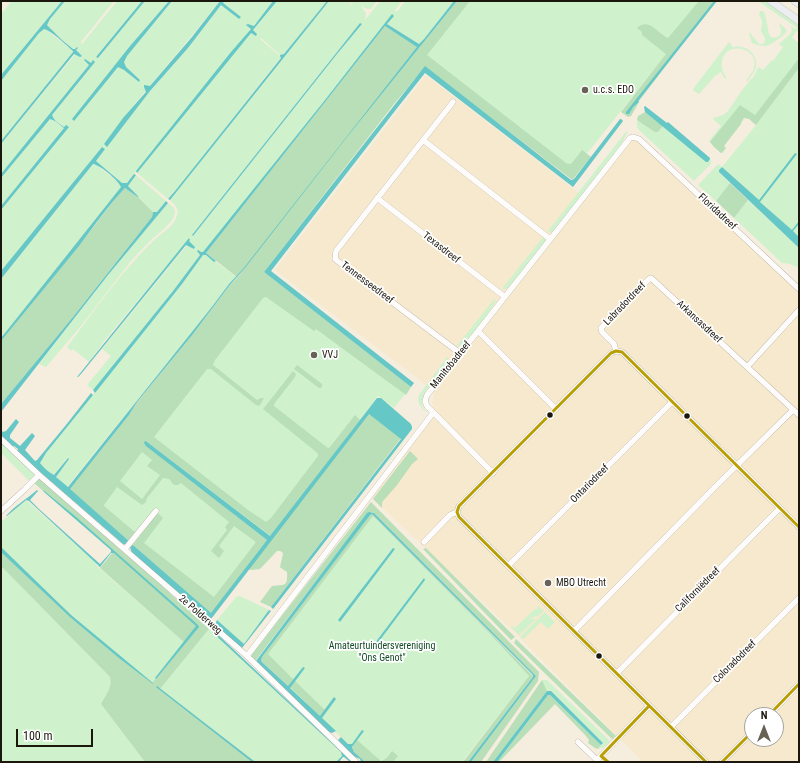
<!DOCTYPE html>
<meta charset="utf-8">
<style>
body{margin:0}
#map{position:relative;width:800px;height:763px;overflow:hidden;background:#f5edde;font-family:"Roboto Condensed",sans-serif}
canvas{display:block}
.frame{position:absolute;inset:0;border:2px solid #1c170d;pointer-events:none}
.north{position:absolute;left:744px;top:707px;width:40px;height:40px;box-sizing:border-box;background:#fff;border:1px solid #a4a29e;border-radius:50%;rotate:0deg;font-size:11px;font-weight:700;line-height:16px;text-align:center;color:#1c170d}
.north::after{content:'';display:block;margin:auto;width:14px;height:18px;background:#686256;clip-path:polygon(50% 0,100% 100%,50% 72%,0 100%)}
.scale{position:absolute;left:16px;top:729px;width:77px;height:18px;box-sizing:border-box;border:2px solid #1c170d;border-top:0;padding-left:5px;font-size:12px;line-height:14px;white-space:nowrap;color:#1c170d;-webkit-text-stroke:3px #fff;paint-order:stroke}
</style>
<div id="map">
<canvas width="800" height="763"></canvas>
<div class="frame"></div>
<div class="north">N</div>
<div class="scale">100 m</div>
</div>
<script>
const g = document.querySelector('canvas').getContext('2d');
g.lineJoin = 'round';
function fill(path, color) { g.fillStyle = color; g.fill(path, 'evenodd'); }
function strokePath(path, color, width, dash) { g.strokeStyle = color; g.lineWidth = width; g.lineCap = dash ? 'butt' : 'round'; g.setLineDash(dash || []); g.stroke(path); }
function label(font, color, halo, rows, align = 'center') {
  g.font = font + ' "Roboto Condensed",sans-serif'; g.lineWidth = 3.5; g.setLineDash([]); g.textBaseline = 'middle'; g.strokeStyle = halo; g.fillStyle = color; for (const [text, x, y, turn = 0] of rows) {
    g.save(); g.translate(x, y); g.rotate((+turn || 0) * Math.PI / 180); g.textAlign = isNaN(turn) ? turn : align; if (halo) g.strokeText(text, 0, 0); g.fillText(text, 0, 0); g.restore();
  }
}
fill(new Path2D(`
 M426 75 584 197 636 136 799 289V762H643L509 627 370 496 435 412 432 403 434 391 275 270ZM752 715H776V739H752Z`), '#f6e9ce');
fill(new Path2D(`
 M12 1H62L1 75V14Z
 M65 1H114L81 42 82 44 117 1H142L96 57 98 58 145 1H169L130 46 72 119 118 67 124 70 139 82 140 80 126 67 124 62 127 56 172 1H220C182 49 141 94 104 144L107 146 150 91 188 48 221 5 239 19 240 17 222 3 224 1H273L254 26 248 24 247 25 251 29 161 140 127 183H122L96 161 105 149 102 147 1 271V210L68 127C62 127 55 121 52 115L95 62 91 63 85 59 84 60 89 65 1 174V144L75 54 80 57 76 50 78 48 77 47 74 49H73L62 40 47 25 50 19Z
 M277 1H327L284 54 280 55 261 38 260 39 281 57 175 191 168 199 137 173 251 32 256 35 257 34 253 30Z
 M329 1H352L350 5V6L354 1H377L371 9H367L361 6 366 13 365 20 380 1H402L395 10 397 12 405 1H454L424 39 419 44 387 24 393 16 392 15 325 100 203 253 197 251 200 255 173 291 93 390 87 385 111 356 102 349 187 245 194 249V247L189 241 190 240 189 239 105 340 89 362 73 349 71 351 67 347C94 311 120 273 152 242 160 234 174 227 177 215 180 208 174 205 170 200L172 197ZM360 23 362 24 337 54 193 236 192 235Z
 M467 1H709L573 171 422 58Z
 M758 1H766L799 24V32L796 31 792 38 799 43V58L755 115 743 108 710 142 709 141 721 126 714 120 713 118 723 115 728 111 742 90 754 76 758 68 759 67 763 70 764 69 772 60 773 61 783 47 779 44 789 35 792 31 791 27V26L795 29 797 28Z
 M760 11H763L765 14 769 34C772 40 778 38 781 34V30L779 23 784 27 787 31C784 36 771 45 765 46 760 46 756 44 752 43L749 34V33H750L759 44H763L765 42V38L761 31C762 22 764 24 759 14Z
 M44 29 47 30 73 51V52L1 141V81L41 30Z
 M729 42 731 44 732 47C745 44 758 53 756 67 755 72 751 76 748 81H746C748 78 751 74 753 71 764 46 719 38 722 67 722 71 725 74 726 78L725 79 721 72 715 76 699 94 694 91 693 89Z
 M799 68V237L722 167 719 170V172L730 183 716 201 698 185 718 164 722 167 756 125Z
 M50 119 55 121 64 128 1 206V178Z
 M637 120 658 132 663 126 706 162H708L711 159V164L694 181 639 130 637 127Z
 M628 131 622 143 552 234 548 231 625 133Z
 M93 164 97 165 120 184 121 187 1 338V279Z
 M136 175 166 201 157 212H153L128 186Z
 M748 200 799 248V268L790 264 782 263 734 218Z
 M168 203 174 208 175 213 173 219 164 229 152 239 131 261 81 326 46 367 39 364 108 275Z
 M544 236 548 239 509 287 505 289H502Z
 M203 255H206L237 277 229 284 211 308 67 487 56 477 68 459 67 458 54 475C48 472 44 468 40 463L46 453 182 284Z
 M262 284 405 394 394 408 378 396 271 536 210 612 86 504Z
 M495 298V302L492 307 480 325 463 345 456 347Z
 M448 356C448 360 448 363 446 366 441 375 420 392 422 404 422 407 425 409 427 412H426C421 407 416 402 419 395Z
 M1 443 36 474 30 480H28L1 453Z
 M26 500 95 562 98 567 185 643 152 683 80 623 1 549V522Z
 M373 516 490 634 529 676 462 762H367L262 661Z
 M1 566 110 677C113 687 106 696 101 704L145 762H1Z
 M237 596H240L269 610 244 644 217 620Z
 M538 606 544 611 538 616 530 618 531 619H536L519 635 511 627 512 626 515 628 535 609 537 610 538 608 537 607Z
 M545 612 555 622 548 629 541 622 523 639 520 637Z
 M209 629 341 752 342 756 338 761V762H256L160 689Z
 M542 680H547L610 741 604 747 598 749 603 743 551 691H547Z`), '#cff2cd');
fill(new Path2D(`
 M457 1H470L427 55 566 163 570 164 572 163 582 150 591 157 573 179H571L425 67 394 104 264 272 411 387 406 395 316 329 314 331 266 297 263 298 215 360 213 365 257 400 261 398H264L260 405 259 406 256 405 211 369H207L154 437 248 510 266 522 271 518 318 456V454L315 451 263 409 264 408 293 371 296 374 295 377 274 404V406L324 445 328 448 330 447 355 415 360 420 271 536 147 442 237 517 267 540 247 566 369 413 401 438 271 607 260 602 272 586C284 584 288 588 287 572L281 568 280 567 283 554 282 552 280 551H277L260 569 251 570 248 569 213 616 133 545 157 514H159L163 518 144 543 214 597 256 542 234 526 219 546 224 551 219 558 211 551 227 530 225 527 229 522 181 483 178 485H174L171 482V481L169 479 163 478 147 498 146 502 142 505 117 487 104 505V506L136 533 130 542 69 489 101 450 129 415 137 402 193 334 229 286 237 278 258 251 237 277 206 253 385 26 418 47 368 111ZM142 452 152 460 147 466 160 475 142 499 120 481Z
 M699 1H715L639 101V102L631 116 628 117 621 112 666 54 642 35V32L637 28C650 17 657 34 668 38Z
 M799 58V68L756 125 749 119 744 118 741 123V124L724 146 726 148 722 153H721L714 147 710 142 740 105 755 115Z
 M645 112 663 126 658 132H655L637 120 638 116Z
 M730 183 748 200 734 218 716 201Z
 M125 188 139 198 153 212 152 217 73 317 1 404V341L34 299 81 243 118 195Z
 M297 365 322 384V386L321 388H319L294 369Z
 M410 451 418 459 412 464 397 485 383 501 382 503V508L373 499Z
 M38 479H40L161 585 209 629 160 689 256 762H145L101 704C105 696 113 687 110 677L1 566V549L80 623 152 683 185 643 100 568 113 552 34 483Z
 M371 502 539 672 538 681 481 762H471L536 676 374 513 371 512 367 514 256 660V662L251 657 252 654Z
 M370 514H372L383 525 533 676V677L468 762H463L529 676 490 634 373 516 268 654 293 679 288 686 261 661 262 657Z
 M426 548 515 637 511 640 423 549Z
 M516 639 616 736 612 739 514 643Z
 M542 680 547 691 493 762H486Z
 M295 681 325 710 320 716 290 687Z
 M549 694 601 745 598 749 595 748 588 743 589 740 586 736 555 704 499 762H497L548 695Z
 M357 740 381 761C386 760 389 755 392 751L398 756 393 762H365C361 758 351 752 353 746 354 744 356 742 357 740Z`), '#b8dfb8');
fill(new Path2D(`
 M62 1H65L50 19 47 25 62 40 73 49H75L77 47 78 48 76 50 82 56 80 57 74 54 1 144V141L73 52V51C66 45 52 31 44 29L39 33 1 81V75Z
 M142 1H145L98 58 96 57Z
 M169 1H172L127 56 124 62 126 67 140 80 139 82 124 70 118 67 74 121 72 119 130 46Z
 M220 1H224L223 3 241 17 239 19 221 5 188 48 150 91 107 147 104 144 123 118 146 92 144 87V85L150 86 192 37Z
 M273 1H277L253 30 257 34 256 36 251 33 137 173 136 171 231 52 251 29 246 25 248 24 254 26Z
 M327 1H329L170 200 168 199 175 191 281 58 280 56V55L284 54Z
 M454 1H457L347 137 245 268 229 286 193 334 137 402 129 415 101 450 70 489 130 542 127 545 123 544 17 452 18 449 14 446 11 447 1 438V430L3 432 6 431 16 419 19 422 10 435V438L20 446 32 433 35 436 25 450 35 461 37 460 66 425 91 393 93 395 46 453 40 463C44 468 48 472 54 475L68 458 69 459 56 477 68 487 211 308 229 284 243 269 417 47 385 26 206 253 216 261 214 262 206 255H203L182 284 95 393 93 390 173 291 200 255 197 251 198 250 201 252H203L325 100 392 14 394 16 387 24 419 44 424 39Z
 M714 1H717L638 101 639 102 633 107 629 114H626V112Z
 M360 23 362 24 337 54 193 236 192 235Z
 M85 59 91 63 93 60 95 62 52 115C54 121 60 124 64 127L66 125 69 127 1 210V206L64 128 55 121 50 119 1 178V174L89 65 84 60Z
 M425 66 571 180 574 179 620 119H621L623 121 573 187 425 73 398 107 271 271 414 383 411 387 264 272Z
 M645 106 667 123 668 122 710 158V159L708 162H706L645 112 644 107Z
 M102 147 105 149 96 161 122 183H127L134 174 136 175 128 186 137 195 139 198 125 188C108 206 94 226 79 246 53 278 27 309 1 341V338L121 187C118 180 100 165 93 164L1 279V271Z
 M795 153 797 154 760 202 792 230 799 221V224L793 231 799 237V248L719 172V170L722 167 759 200Z
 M166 201 168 203 108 275 1 412V404L73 317 152 217 153 212H157Z
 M189 238 190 240 189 241 195 247 194 249 186 245 81 374 78 377H77Z
 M377 398H381L411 424 412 427V429L273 609 271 607 401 439 369 414 211 619H208L132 553 130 547 133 545 211 613 267 540 146 446 144 443 145 441 147 442 270 536Z
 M37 490 38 491 30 500 39 509 100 564 111 552V550L44 492 43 490 75 516 198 625 199 627 156 679 155 678 196 626 114 553H111L100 567H99V566L29 501 26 500 25 501 7 516H6C14 506 27 499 37 490Z
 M369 512 374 513 536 676 471 762H468L533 677V675L372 514 370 515 262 657 261 661 263 663 288 686 303 667 305 668 290 688 320 716 334 697 336 699 322 718 336 731 332 733 329 732 256 662V661L367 513Z
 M1 547 71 615 94 634 153 683V684L119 658 70 617 1 552Z
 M393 548 395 549 340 622 338 620Z
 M424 578 425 580 374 648 372 647Z
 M269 610 271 611 242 648 241 649 215 624 217 620 244 644Z
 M214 631 353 762H350L344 757H343L339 762 337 761 342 756 341 752 212 632Z
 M157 686 255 762H252L156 687Z
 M547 691H551L603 743 601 745 550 695H548L497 762H493Z
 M362 730 364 731 352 747 354 752 365 762H361L360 759 353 756 338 740 341 737 348 744H352Z`), '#65c7c6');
const minor = new Path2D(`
 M453 102 336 251 335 259 461 354
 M423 140 550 239
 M377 198 505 297
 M478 331 556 409
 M616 351 614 344 602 332 601 328 649 279 651 278 799 415
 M616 351 622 352 799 527
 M747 367 799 310
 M1 439 39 475 247 656 356 762
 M493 473 427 406 425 401 427 395 478 331 630 138 633 137 639 139 799 289
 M1 511 24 490 39 475
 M457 512 459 517 706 762
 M424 542 450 515 457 512 459 506 611 353 616 351
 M125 549 156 511
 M508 566 672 402
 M574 631 714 488 793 410
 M247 656 433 413
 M617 673 757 531 780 508
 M769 715 799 684
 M671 727 799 598
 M578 742 598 761
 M597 760 649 706
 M722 762 752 732`);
const major = new Path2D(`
 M771 1 799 21
 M795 1 799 4`);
strokePath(minor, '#a8a296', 6);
strokePath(major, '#cecac3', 8);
strokePath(minor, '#fefcfa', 5.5);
strokePath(major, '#ecedf1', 7);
strokePath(new Path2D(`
 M616 351 622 352 799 527
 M457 512 459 517 706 762
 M457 512 459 506 611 353 616 351
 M769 715 799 684
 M608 762 601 756 649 706
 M722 762 752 732`), '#b99f04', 3);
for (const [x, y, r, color] of [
 [585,90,4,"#686256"],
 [314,355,4,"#686256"],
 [550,415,3.5,"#1c170d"],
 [687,416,3.5,"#1c170d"],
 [548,583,4,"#686256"],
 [599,656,3.5,"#1c170d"]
]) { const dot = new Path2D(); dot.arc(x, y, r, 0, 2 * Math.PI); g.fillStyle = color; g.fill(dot); strokePath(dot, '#fff', 1.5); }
label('10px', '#1c170d', '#fff', [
 ["u.c.s. EDO",593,90],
 ["VVJ",322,355],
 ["MBO Utrecht",556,583]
], 'left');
label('10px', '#1c170d', '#fff', [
 ["Floridadreef",717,212,43],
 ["Texasdreef",441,248,38],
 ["Tennesseedreef",367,283,37],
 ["Labradordreef",625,304,-46],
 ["Arkansasdreef",699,322,43],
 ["Manitobadreef",451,365,-51],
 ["Ontariodreef",590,484,-45],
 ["Californiëdreef",698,590,-45],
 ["2e Polderweg",200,615,41],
 ["Coloradodreef",735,662,-45]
]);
label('10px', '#124b25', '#fff', [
 ["Amateurtuindersvereniging",382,646],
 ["\"Ons Genot\"",382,658]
]);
</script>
